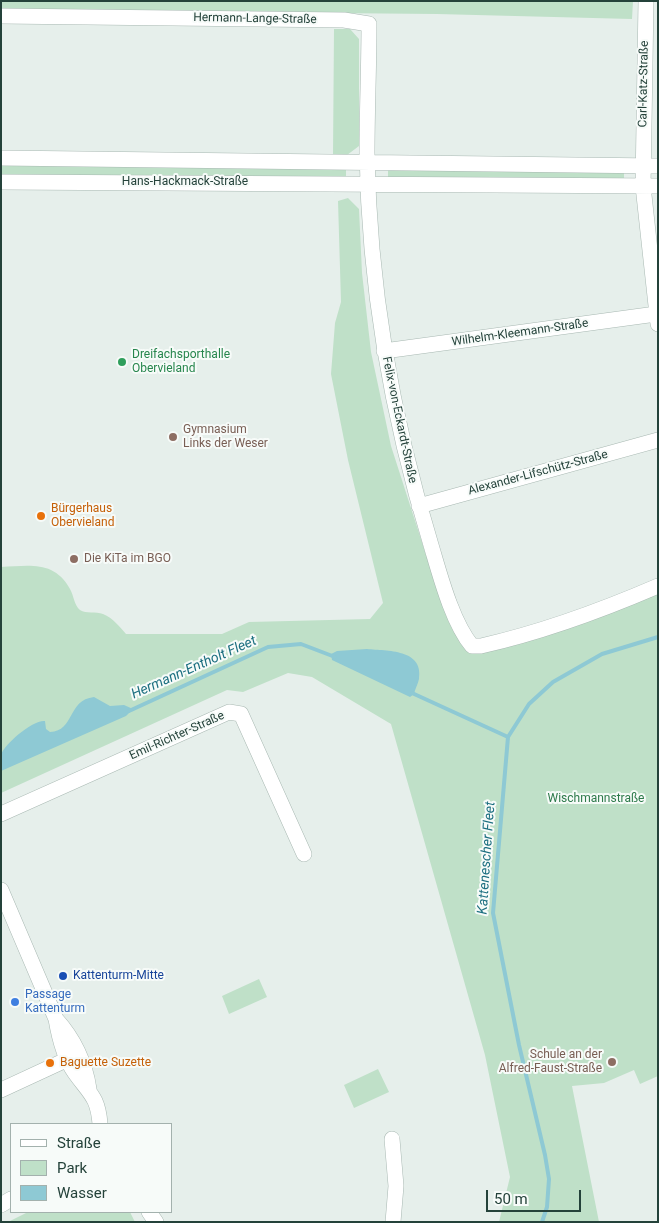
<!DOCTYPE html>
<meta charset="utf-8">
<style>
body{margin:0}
#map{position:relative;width:659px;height:1223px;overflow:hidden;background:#e6efeb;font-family:Roboto,sans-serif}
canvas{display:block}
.frame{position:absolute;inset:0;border:2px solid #24423a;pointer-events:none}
.legend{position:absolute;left:10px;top:1123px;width:162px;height:90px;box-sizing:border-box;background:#f7fbf9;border:1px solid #a3b1ad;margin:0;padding:6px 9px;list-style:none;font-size:15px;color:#24423a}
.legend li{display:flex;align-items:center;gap:10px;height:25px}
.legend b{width:25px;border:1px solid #a3b1ad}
.scale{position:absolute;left:486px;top:1190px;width:95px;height:22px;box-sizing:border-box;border:2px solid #24423a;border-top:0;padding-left:6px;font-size:15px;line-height:18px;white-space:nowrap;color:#24423a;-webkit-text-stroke:4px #f7fbf9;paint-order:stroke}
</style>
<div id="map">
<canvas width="659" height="1223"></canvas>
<div class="frame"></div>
<ul class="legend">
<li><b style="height:6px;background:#fff"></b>Straße</li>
<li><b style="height:14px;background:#bfe0c8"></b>Park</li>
<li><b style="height:14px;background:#8ec9d4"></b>Wasser</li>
</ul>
<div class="scale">50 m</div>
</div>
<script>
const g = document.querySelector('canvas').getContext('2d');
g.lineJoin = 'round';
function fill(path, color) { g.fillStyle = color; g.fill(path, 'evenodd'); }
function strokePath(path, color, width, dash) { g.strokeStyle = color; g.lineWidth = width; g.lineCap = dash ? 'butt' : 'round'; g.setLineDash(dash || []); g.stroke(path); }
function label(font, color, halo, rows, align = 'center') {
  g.font = font + ' Roboto,sans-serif'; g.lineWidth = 4; g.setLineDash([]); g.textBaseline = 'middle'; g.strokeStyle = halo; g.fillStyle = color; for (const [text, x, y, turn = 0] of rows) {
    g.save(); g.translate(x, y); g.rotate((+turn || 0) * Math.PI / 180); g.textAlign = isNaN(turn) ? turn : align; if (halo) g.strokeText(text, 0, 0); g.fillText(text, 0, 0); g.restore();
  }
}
fill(new Path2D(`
 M1 1H633L632 19 437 14 1 10Z
 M334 29H350L359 39V146L347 155H333Z
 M1 162 346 167V180L1 179Z
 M388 167 624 170V182L388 181Z
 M348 198 359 209 362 273 371 352 391 446 437 589 466 647 658 591V1076L640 1084 634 1070 604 1083 572 1086 599 1222H499L510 1177 485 1055 391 724 312 677 288 673 243 692 227 690 1 793V567C29 566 54 560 70 589 74 596 74 605 80 610 86 614 96 611 103 614 113 618 120 627 126 634H222L249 622 370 619 383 603 348 460 331 374 335 323 341 302 338 201Z
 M259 979 267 997 229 1014 222 996Z
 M378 1069 389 1092 354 1108 344 1085Z
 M28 1212H130L135 1222H8Z`), '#bfe0c8');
fill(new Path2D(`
 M367 649C387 651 424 649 419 679 418 684 415 689 414 694L410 697 332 660 331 654 337 651Z
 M94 697 110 706 124 705 133 709 126 716 1 771C1 766 0 759 1 755 4 744 34 719 45 721L46 729 50 732C75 731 67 700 94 697Z`), '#8ec9d4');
strokePath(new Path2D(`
 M412 693 508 737
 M129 711 268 647 301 644 335 657
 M542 1222 547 1207 549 1179 545 1155 519 1045 493 913 508 737 529 704 553 682 602 654 658 637`), '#8ec9d4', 4);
const minor = new Path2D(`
 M646 1 643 186 658 324
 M1 16 344 20 369 24C369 67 367 110 367 153 369 286 392 418 431 545 440 575 452 622 472 646H481C543 632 600 611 658 586
 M1 158 658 166
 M1 182 658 186
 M384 351 656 314
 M419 506 658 440
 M1 814 229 712 241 714 304 854
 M1 890 56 1019C59 1037 64 1058 75 1073 90 1094 98 1097 100 1124
 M56 1019C75 1040 85 1062 89 1089
 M1 1090 68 1059
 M392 1139 396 1186 393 1222
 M1 1205 11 1199
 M149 1212 156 1222`);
strokePath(minor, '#a8b8b2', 16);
strokePath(minor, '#fff', 15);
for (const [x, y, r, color] of [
 [122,362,5,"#2e9e5b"],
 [173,437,5,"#8d6e63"],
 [41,516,5,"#e8710a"],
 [74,559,5,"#8d6e63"],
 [63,976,5,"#1a4fb4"],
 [15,1002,5,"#3f7fe0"],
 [612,1062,5,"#8d6e63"],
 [50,1063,5,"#e8710a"]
]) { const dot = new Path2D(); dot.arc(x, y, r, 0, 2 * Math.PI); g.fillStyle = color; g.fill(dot); strokePath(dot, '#f7fbf9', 2); }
label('12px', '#24423a', '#f7fbf9', [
 ["Hermann-Lange-Straße",255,19,1],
 ["Carl-Katz-Straße",644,84,-89],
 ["Hans-Hackmack-Straße",185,182],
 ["Wilhelm-Kleemann-Straße",520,333,-8],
 ["Felix-von-Eckardt-Straße",399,420,78],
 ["Alexander-Lifschütz-Straße",538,473,-15],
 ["Emil-Richter-Straße",177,736,-24]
]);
label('12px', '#27864d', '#f7fbf9', [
 ["Dreifachsporthalle",132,355],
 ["Obervieland",132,369]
], 'left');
label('12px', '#785e54', '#f7fbf9', [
 ["Gymnasium",183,430],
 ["Links der Weser",183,444],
 ["Die KiTa im BGO",84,559],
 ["Schule an der",602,1055,"right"],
 ["Alfred-Faust-Straße",602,1069,"right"]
], 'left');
label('12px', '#c56008', '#f7fbf9', [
 ["Bürgerhaus",51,509],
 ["Obervieland",51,523],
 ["Baguette Suzette",60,1063]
], 'left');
label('12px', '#2d7a4b', '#f7fbf9', [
 ["Wischmannstraße",596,799]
]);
label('12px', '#164399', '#f7fbf9', [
 ["Kattenturm-Mitte",73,976]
], 'left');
label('12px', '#366cbe', '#f7fbf9', [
 ["Passage",25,995],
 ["Kattenturm",25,1009]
], 'left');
label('italic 14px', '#1c6f80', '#f7fbf9', [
 ["Hermann-Entholt Fleet",194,668,-24],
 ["Kattenescher Fleet",487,858,-86]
]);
</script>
